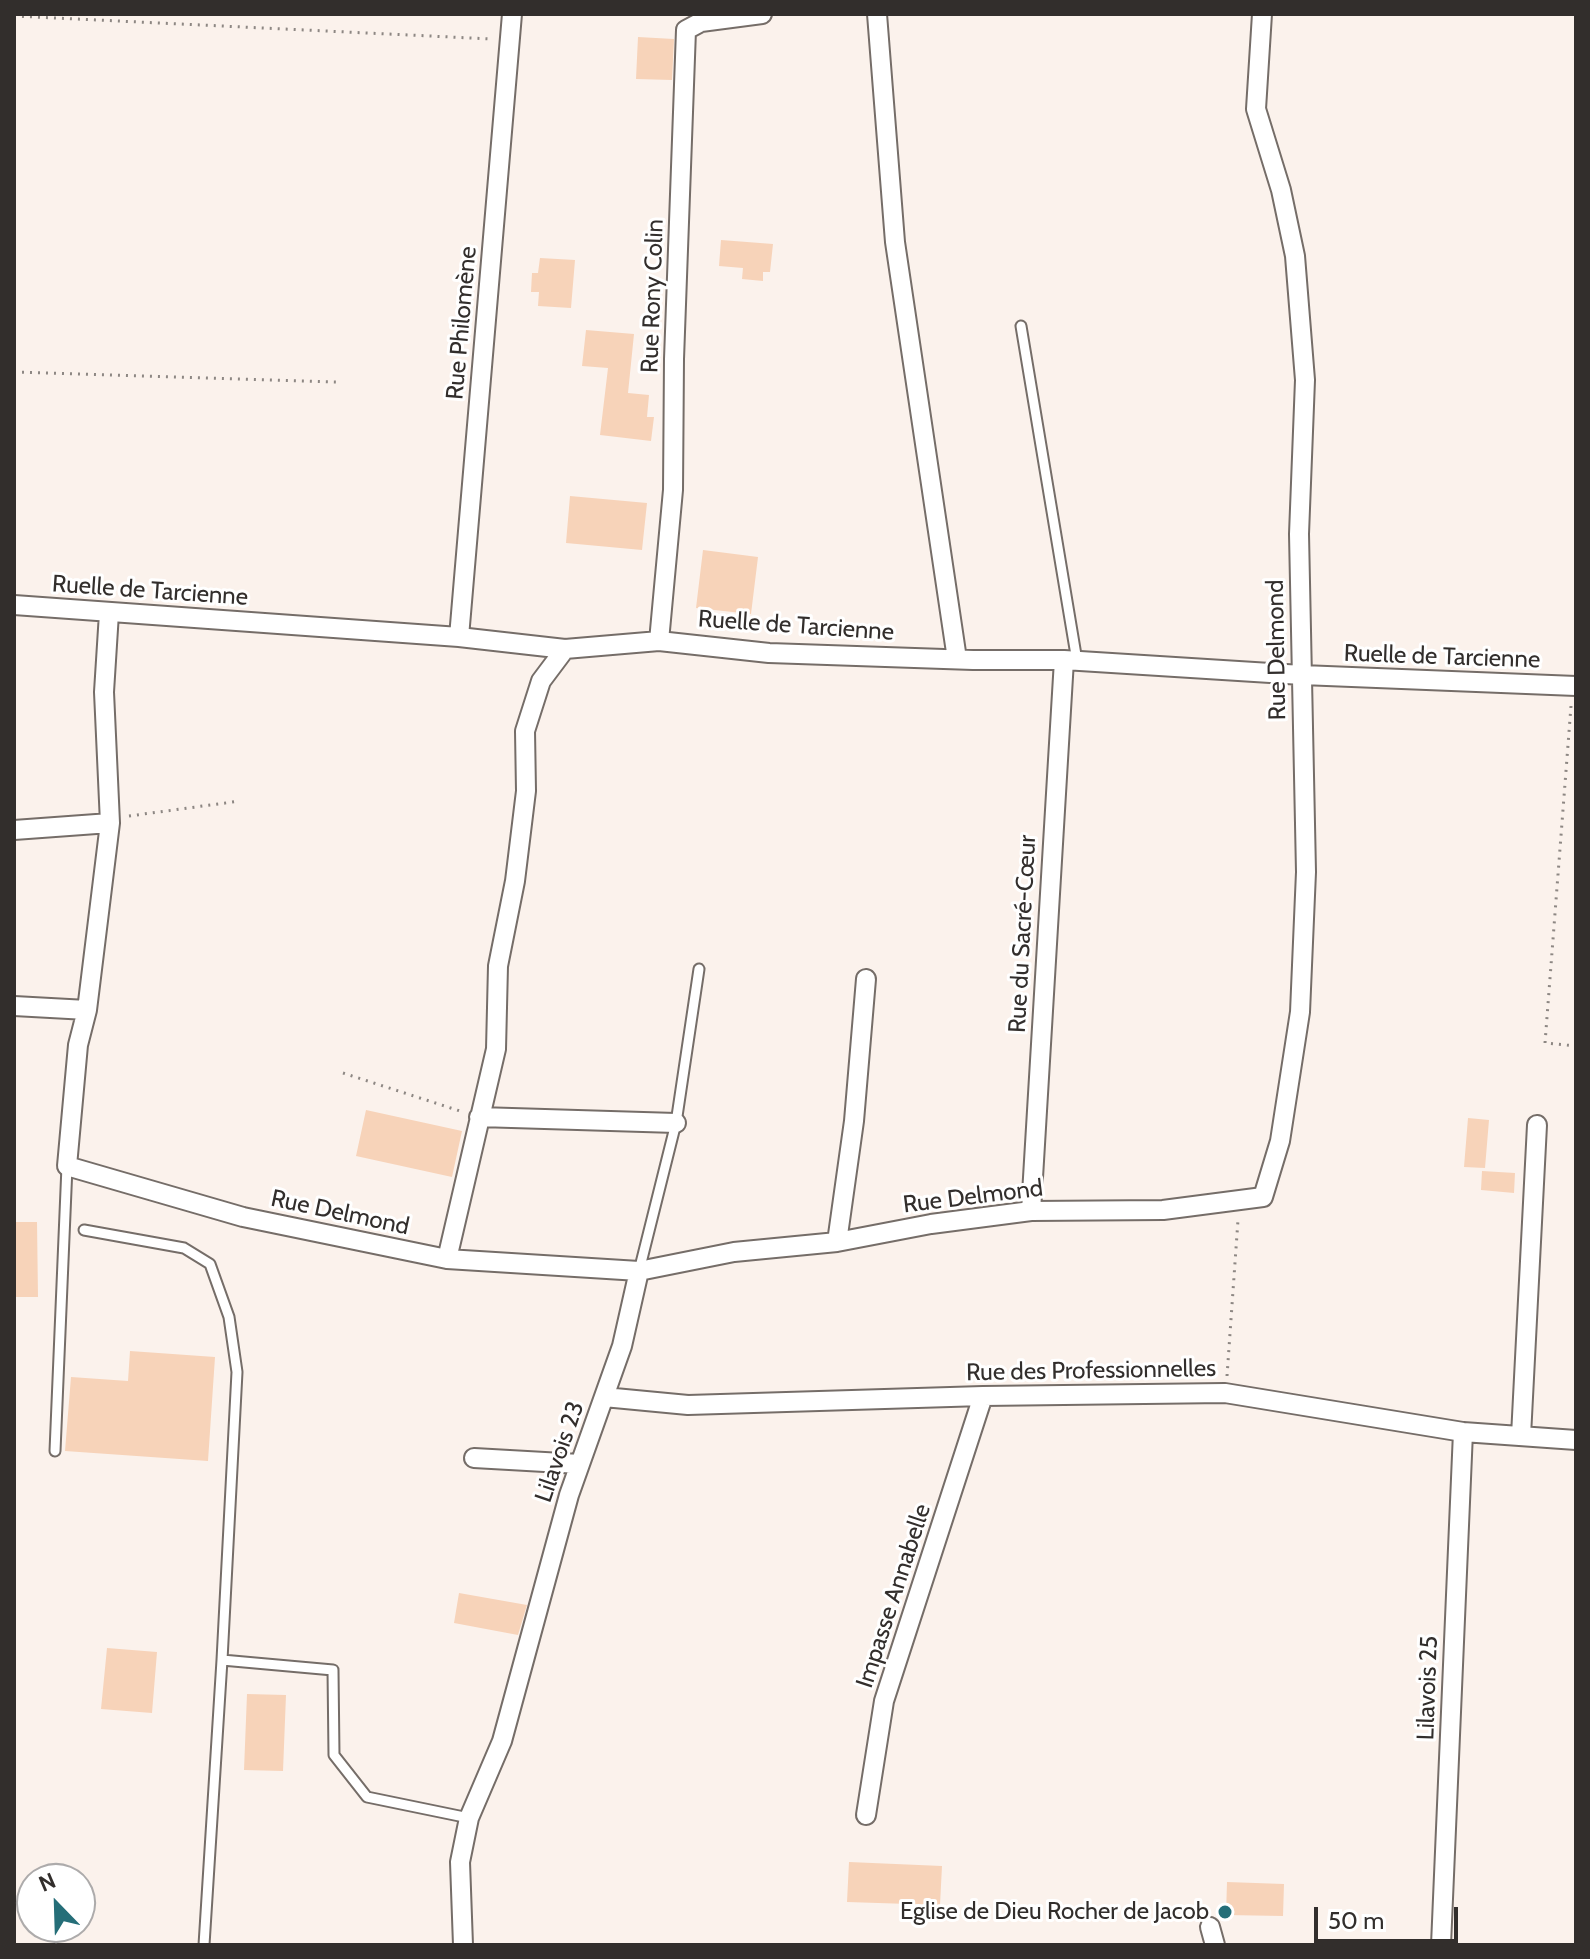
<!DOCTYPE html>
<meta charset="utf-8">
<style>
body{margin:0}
#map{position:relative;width:1590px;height:1959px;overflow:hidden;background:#fbf2ec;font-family:Cabin,sans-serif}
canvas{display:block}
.frame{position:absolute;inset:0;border:16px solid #322e2c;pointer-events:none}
.north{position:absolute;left:16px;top:1863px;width:80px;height:80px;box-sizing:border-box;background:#fff;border:2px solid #adabab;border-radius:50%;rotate:337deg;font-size:22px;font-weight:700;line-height:32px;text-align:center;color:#322e2c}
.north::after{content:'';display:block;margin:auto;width:28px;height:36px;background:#256e78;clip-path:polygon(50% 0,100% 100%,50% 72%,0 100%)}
.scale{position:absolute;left:1314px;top:1907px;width:144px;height:36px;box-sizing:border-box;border:4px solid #322e2c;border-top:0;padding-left:10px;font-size:24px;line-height:28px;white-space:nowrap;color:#322e2c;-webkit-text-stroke:6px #fff;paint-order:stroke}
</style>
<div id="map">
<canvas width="1590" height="1959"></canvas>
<div class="frame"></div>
<div class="north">N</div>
<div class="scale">50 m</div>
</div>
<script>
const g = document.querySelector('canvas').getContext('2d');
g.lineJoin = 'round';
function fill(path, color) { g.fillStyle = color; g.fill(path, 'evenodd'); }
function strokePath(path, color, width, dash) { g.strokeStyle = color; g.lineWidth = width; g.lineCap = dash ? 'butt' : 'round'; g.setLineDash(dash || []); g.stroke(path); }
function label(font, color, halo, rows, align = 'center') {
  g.font = font + ' Cabin,sans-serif'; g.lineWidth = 6; g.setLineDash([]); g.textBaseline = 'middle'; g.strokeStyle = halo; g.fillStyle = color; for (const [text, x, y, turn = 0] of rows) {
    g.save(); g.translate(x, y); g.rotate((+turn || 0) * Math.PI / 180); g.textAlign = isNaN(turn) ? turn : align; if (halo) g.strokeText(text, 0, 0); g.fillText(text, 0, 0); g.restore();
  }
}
fill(new Path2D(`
 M638 37 674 39 672 80 636 79Z
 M721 240 773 244 770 272H763V281L742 279 743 268 719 266Z
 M540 258 575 260 571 308 538 306 539 292H531L532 273H538Z
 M586 330 634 334 628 393 649 395 647 417H654L651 441 600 435 608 368 582 366Z
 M570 496 647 503 642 550 566 543Z
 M703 550 758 557 751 614 696 608Z
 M366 1110 462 1131 452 1177 356 1156Z
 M1468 1118 1489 1120 1485 1168 1464 1167Z
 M1482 1171 1515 1173 1514 1193 1481 1190Z
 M14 1222H37L38 1297H14Z
 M130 1351 215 1357 208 1461 65 1451 71 1377 128 1381Z
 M459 1593 527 1605 518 1635 454 1623Z
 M107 1648 157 1652 152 1713 101 1709Z
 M247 1694 286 1695 283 1771 244 1770Z
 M849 1862 942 1866 940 1905 847 1902Z
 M1227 1882 1284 1884 1283 1916 1226 1915Z`), '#f7d3b9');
const service = new Path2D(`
 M1021 326 1077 661
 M84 1230 184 1248 210 1264 229 1317 237 1372 222 1660 204 1945
 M639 1271 676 1123 699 969
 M55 1451 67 1166
 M222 1660 333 1670 334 1755 367 1797 469 1818`);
const minor = new Path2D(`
 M877 14 895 242 957 659
 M14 605 459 637 565 649 659 641 769 653 973 660H1064L1302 675 1576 686
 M109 613 104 692 110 823 87 1010 78 1045 67 1166 243 1217 447 1259 639 1271 734 1252 837 1242 931 1224 1031 1211 1163 1210 1263 1197 1280 1141 1300 1012 1306 872 1299 534 1305 380 1295 256 1281 190 1256 109 1262 14
 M459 637 512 14
 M659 641 673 490 674 359 686 30 701 22 762 14
 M14 830 110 823
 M14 1006 87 1010
 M479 1117 676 1123
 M1031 1211 1064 660
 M837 1242 854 1121 866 979
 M447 1259 496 1049 498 966 515 881 526 791 525 731 541 681 565 649
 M604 1397 688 1405 983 1396 1225 1393 1463 1432 1576 1440
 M1521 1436 1537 1125
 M474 1458 580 1464
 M866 1815 884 1701 983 1396
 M1210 1927 1215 1945
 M463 1945 460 1862 469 1818 502 1741 569 1495 622 1346 639 1271
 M1441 1945 1463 1432`);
strokePath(service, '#756d68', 13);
strokePath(minor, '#756d68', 22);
strokePath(new Path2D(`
 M14 16 492 39
 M14 372 336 382
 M1571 706 1545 1043 1576 1046
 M129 816 240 801
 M343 1073 460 1111
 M1227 1376 1238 1220`), '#8d8783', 3, [2, 6]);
strokePath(service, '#fff', 9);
strokePath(minor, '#fff', 18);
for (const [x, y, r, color] of [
 [1225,1912,8,"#256e78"]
]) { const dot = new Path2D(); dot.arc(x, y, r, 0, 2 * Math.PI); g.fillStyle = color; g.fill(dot); strokePath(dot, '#fff', 3); }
label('24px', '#322e2c', '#fff', [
 ["Rue Rony Colin",653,296,-88],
 ["Rue Philomène",462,323,-85],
 ["Ruelle de Tarcienne",150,591,4],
 ["Ruelle de Tarcienne",796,626,4],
 ["Rue Delmond",1277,650,-91],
 ["Ruelle de Tarcienne",1442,657,2],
 ["Rue du Sacré-Cœur",1023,934,-87],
 ["Rue Delmond",973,1197,-7],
 ["Rue Delmond",340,1213,12],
 ["Rue des Professionnelles",1091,1371,-1],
 ["Lilavois 23",560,1452,-71],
 ["Impasse Annabelle",894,1596,-72],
 ["Lilavois 25",1428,1688,-88]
]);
label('24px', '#322e2c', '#fff', [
 ["Eglise de Dieu Rocher de Jacob",1209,1912]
], 'right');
</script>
